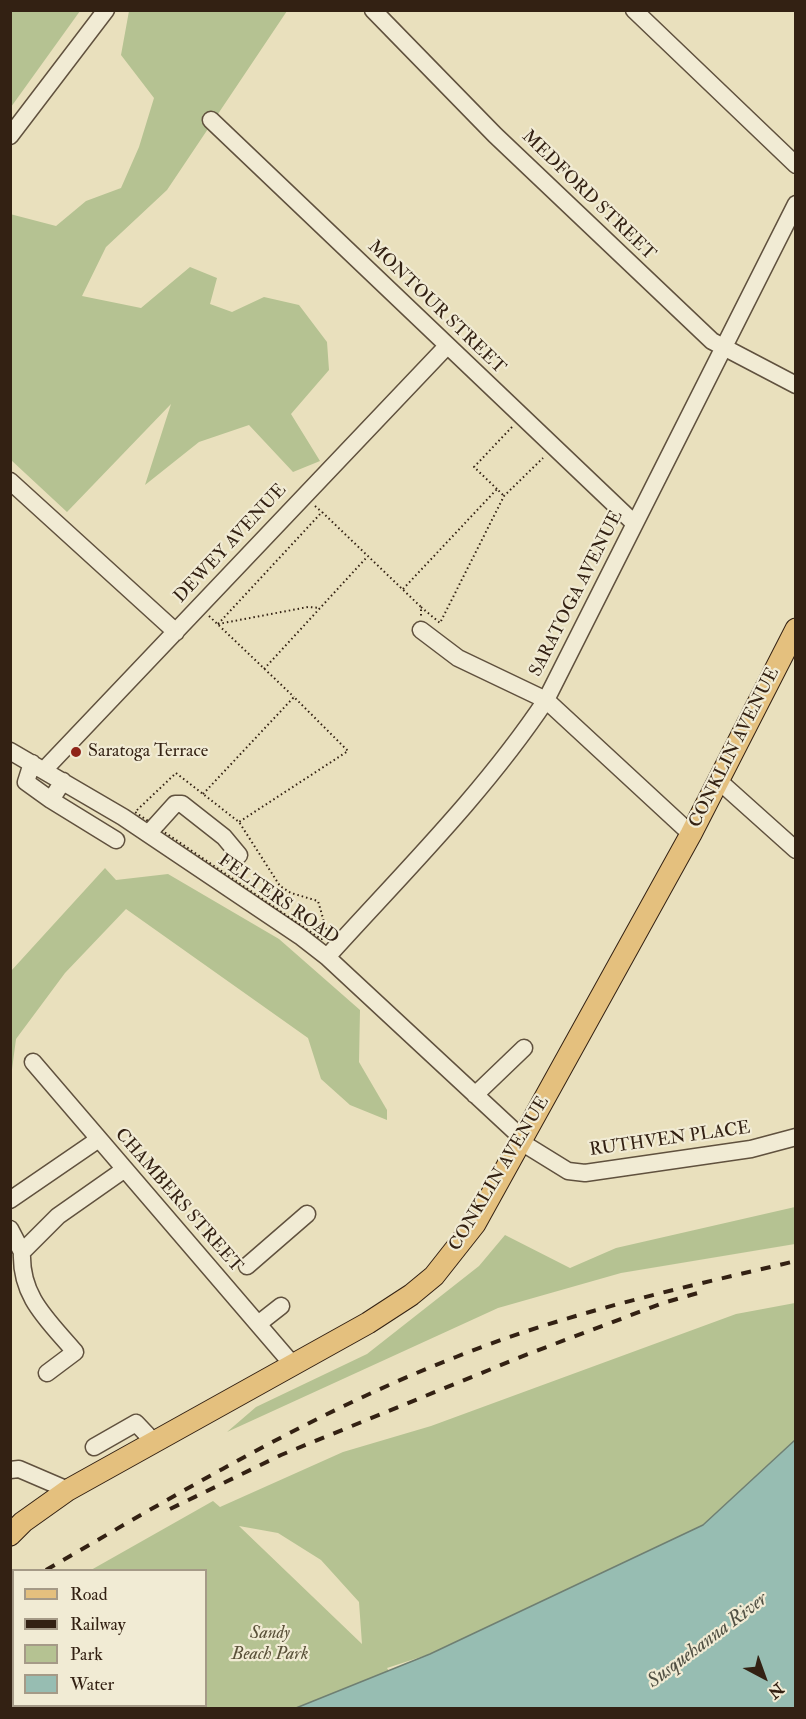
<!DOCTYPE html>
<style>
body{margin:0}
#map{position:relative;width:806px;height:1719px;overflow:hidden;background:#e9e0bd;font-family:"IM FELL Double Pica",serif}
canvas{display:block}
.frame{position:absolute;inset:0;border:12px solid #332113;pointer-events:none}
.legend{position:absolute;left:12px;top:1569px;width:195px;height:138px;box-sizing:border-box;background:#f1ebd4;border:2px solid #a59a87;margin:0;padding:8px 10px;list-style:none;font-size:18px;color:#332113}
.legend li{display:flex;align-items:center;gap:12px;height:30px}
.legend b{width:30px;border:2px solid #a59a87}
.north{position:absolute;left:734px;top:1647px;width:60px;height:60px;-webkit-text-stroke:4px #f1ebd4;paint-order:stroke;rotate:139deg;font-size:16px;font-weight:700;line-height:24px;text-align:center;color:#332113}
.north::after{content:'';display:block;margin:auto;width:21px;height:27px;background:#332113;clip-path:polygon(50% 0,100% 100%,50% 72%,0 100%)}
</style>
<div id="map">
<canvas width="806" height="1719"></canvas>
<div class="frame"></div>
<ul class="legend">
<li><b style="height:8px;background:#e4c07e"></b>Road</li>
<li><b style="height:8px;background:#332113"></b>Railway</li>
<li><b style="height:16px;background:#b5c292"></b>Park</li>
<li><b style="height:16px;background:#97bdb2"></b>Water</li>
</ul>
<div class="north">N</div>
</div>
<script>
const g = document.querySelector('canvas').getContext('2d');
g.lineJoin = 'round';
function fill(path, color) { g.fillStyle = color; g.fill(path, 'evenodd'); }
function strokePath(path, color, width, dash) { g.strokeStyle = color; g.lineWidth = width; g.lineCap = dash ? 'butt' : 'round'; g.setLineDash(dash || []); g.stroke(path); }
function label(font, color, halo, rows, align = 'center') {
  g.font = font + ' "IM FELL Double Pica",serif'; g.lineWidth = 4.5; g.setLineDash([]); g.textBaseline = 'middle'; g.strokeStyle = halo; g.fillStyle = color; for (const [text, x, y, turn = 0] of rows) {
    g.save(); g.translate(x, y); g.rotate((+turn || 0) * Math.PI / 180); g.textAlign = isNaN(turn) ? turn : align; if (halo) g.strokeText(text, 0, 0); g.fillText(text, 0, 0); g.restore();
  }
}
fill(new Path2D(`
 M11 10 80 11 11 107 10 11Z
 M129 11H287L167 190 106 247 82 296 141 308 190 267 217 278 210 304 232 312 264 297 299 305 327 342 329 370 291 414 320 461 293 472 249 425 199 442 145 485 171 404 67 512 11 460 10 214 56 226 86 201 121 188 139 147 154 98 121 55Z
 M105 868 116 880 168 874 279 939 360 1010 359 1062 387 1110V1120L350 1105 321 1079 308 1038 126 909 65 973 16 1039 11 1077V971Z
 M795 1207V1244L621 1273 498 1308 227 1432 256 1407 367 1354 479 1266 505 1235 570 1268 616 1248Z
 M795 1303V1440L703 1525 430 1654 387 1668 389 1671 296 1708H11L10 1617 13 1615 14 1706H206V1570H91L213 1501 220 1507 343 1452 431 1426 736 1314ZM239 1526 278 1533 321 1560 359 1602 362 1644Z`), '#b5c292');
const water = new Path2D(`
 M795 1440V1708H296L430 1654 703 1525Z`);
fill(water, '#97bdb2');
strokePath(water, '#6f7f72', 1.5);
const minor = new Path2D(`
 M373 10 495 135 712 341 796 385
 M634 10 796 165
 M211 120 634 523
 M10 136 106 10
 M10 481 176 632
 M421 630 458 658 546 700 691 834
 M10 751 123 817 300 936 327 957 523 1139
 M32 763 26 782 51 800
 M44 770 447 346
 M63 781 51 800 116 840
 M719 781 796 850
 M148 834 175 804H182L224 837 239 855
 M327 957C402 874 484 793 546 700L796 204
 M33 1062 293 1365
 M475 1095 524 1048
 M521 1142 568 1171 585 1173 751 1149 796 1137
 M10 1200 99 1139
 M10 1229 22 1252
 M247 1266 307 1214
 M258 1324 281 1306
 M47 1373 75 1352C48 1320 20 1297 22 1252L58 1216 125 1169
 M94 1447 136 1423 154 1442
 M10 1470 19 1469 68 1490`);
const major = new Path2D(`
 M10 1535 23 1522 68 1490 368 1323 411 1295 434 1276 475 1224 691 834 796 629`);
strokePath(minor, '#60513e', 19);
strokePath(major, '#332113', 23);
strokePath(new Path2D(`
 M497 489 474 467 512 427
 M315 506 322 512
 M403 589 497 489 504 496
 M421 607 440 623 504 496 543 458
 M209 616 294 697
 M218 624 322 512 421 607V616
 M218 624 308 607 320 608
 M264 669 367 557
 M176 773 239 822 280 886 291 893 318 901 329 939H321L135 812Z
 M203 794 294 697 348 751 239 822`), '#332113', 2, [1.5, 3]);
strokePath(minor, '#f1ebd4', 16);
strokePath(major, '#e4c07e', 21);
strokePath(new Path2D(`
 M170 1509 281 1455 528 1354 663 1303 705 1291
 M46 1570C179 1493 312 1413 456 1357 565 1313 681 1288 796 1261
 M10 1601 14 1599`), '#332113', 4, [10, 10]);
for (const [x, y, r, color] of [
 [76,752,6,"#8f2418"]
]) { const dot = new Path2D(); dot.arc(x, y, r, 0, 2 * Math.PI); g.fillStyle = color; g.fill(dot); strokePath(dot, '#f1ebd4', 2); }
label('18px', '#332113', '#f1ebd4', [
 ["MEDFORD STREET",588,196,44],
 ["MONTOUR STREET",436,308,44],
 ["DEWEY AVENUE",231,544,-47],
 ["SARATOGA AVENUE",577,594,-63],
 ["CONKLIN AVENUE",735,748,-63],
 ["FELTERS ROAD",278,900,35],
 ["RUTHVEN PLACE",670,1140,-8],
 ["CONKLIN AVENUE",500,1174,-59],
 ["CHAMBERS STREET",178,1201,49]
]);
label('18px', '#332113', '#f1ebd4', [
 ["Saratoga Terrace",88,752]
], 'left');
label('italic 18px', '#5a5139', '#f1ebd4', [
 ["Sandy",270,1634],
 ["Beach Park",270,1655]
]);
label('italic 20px', '#515043', '#f1ebd4', [
 ["Susquehanna River",708,1641,-37]
]);
</script>
